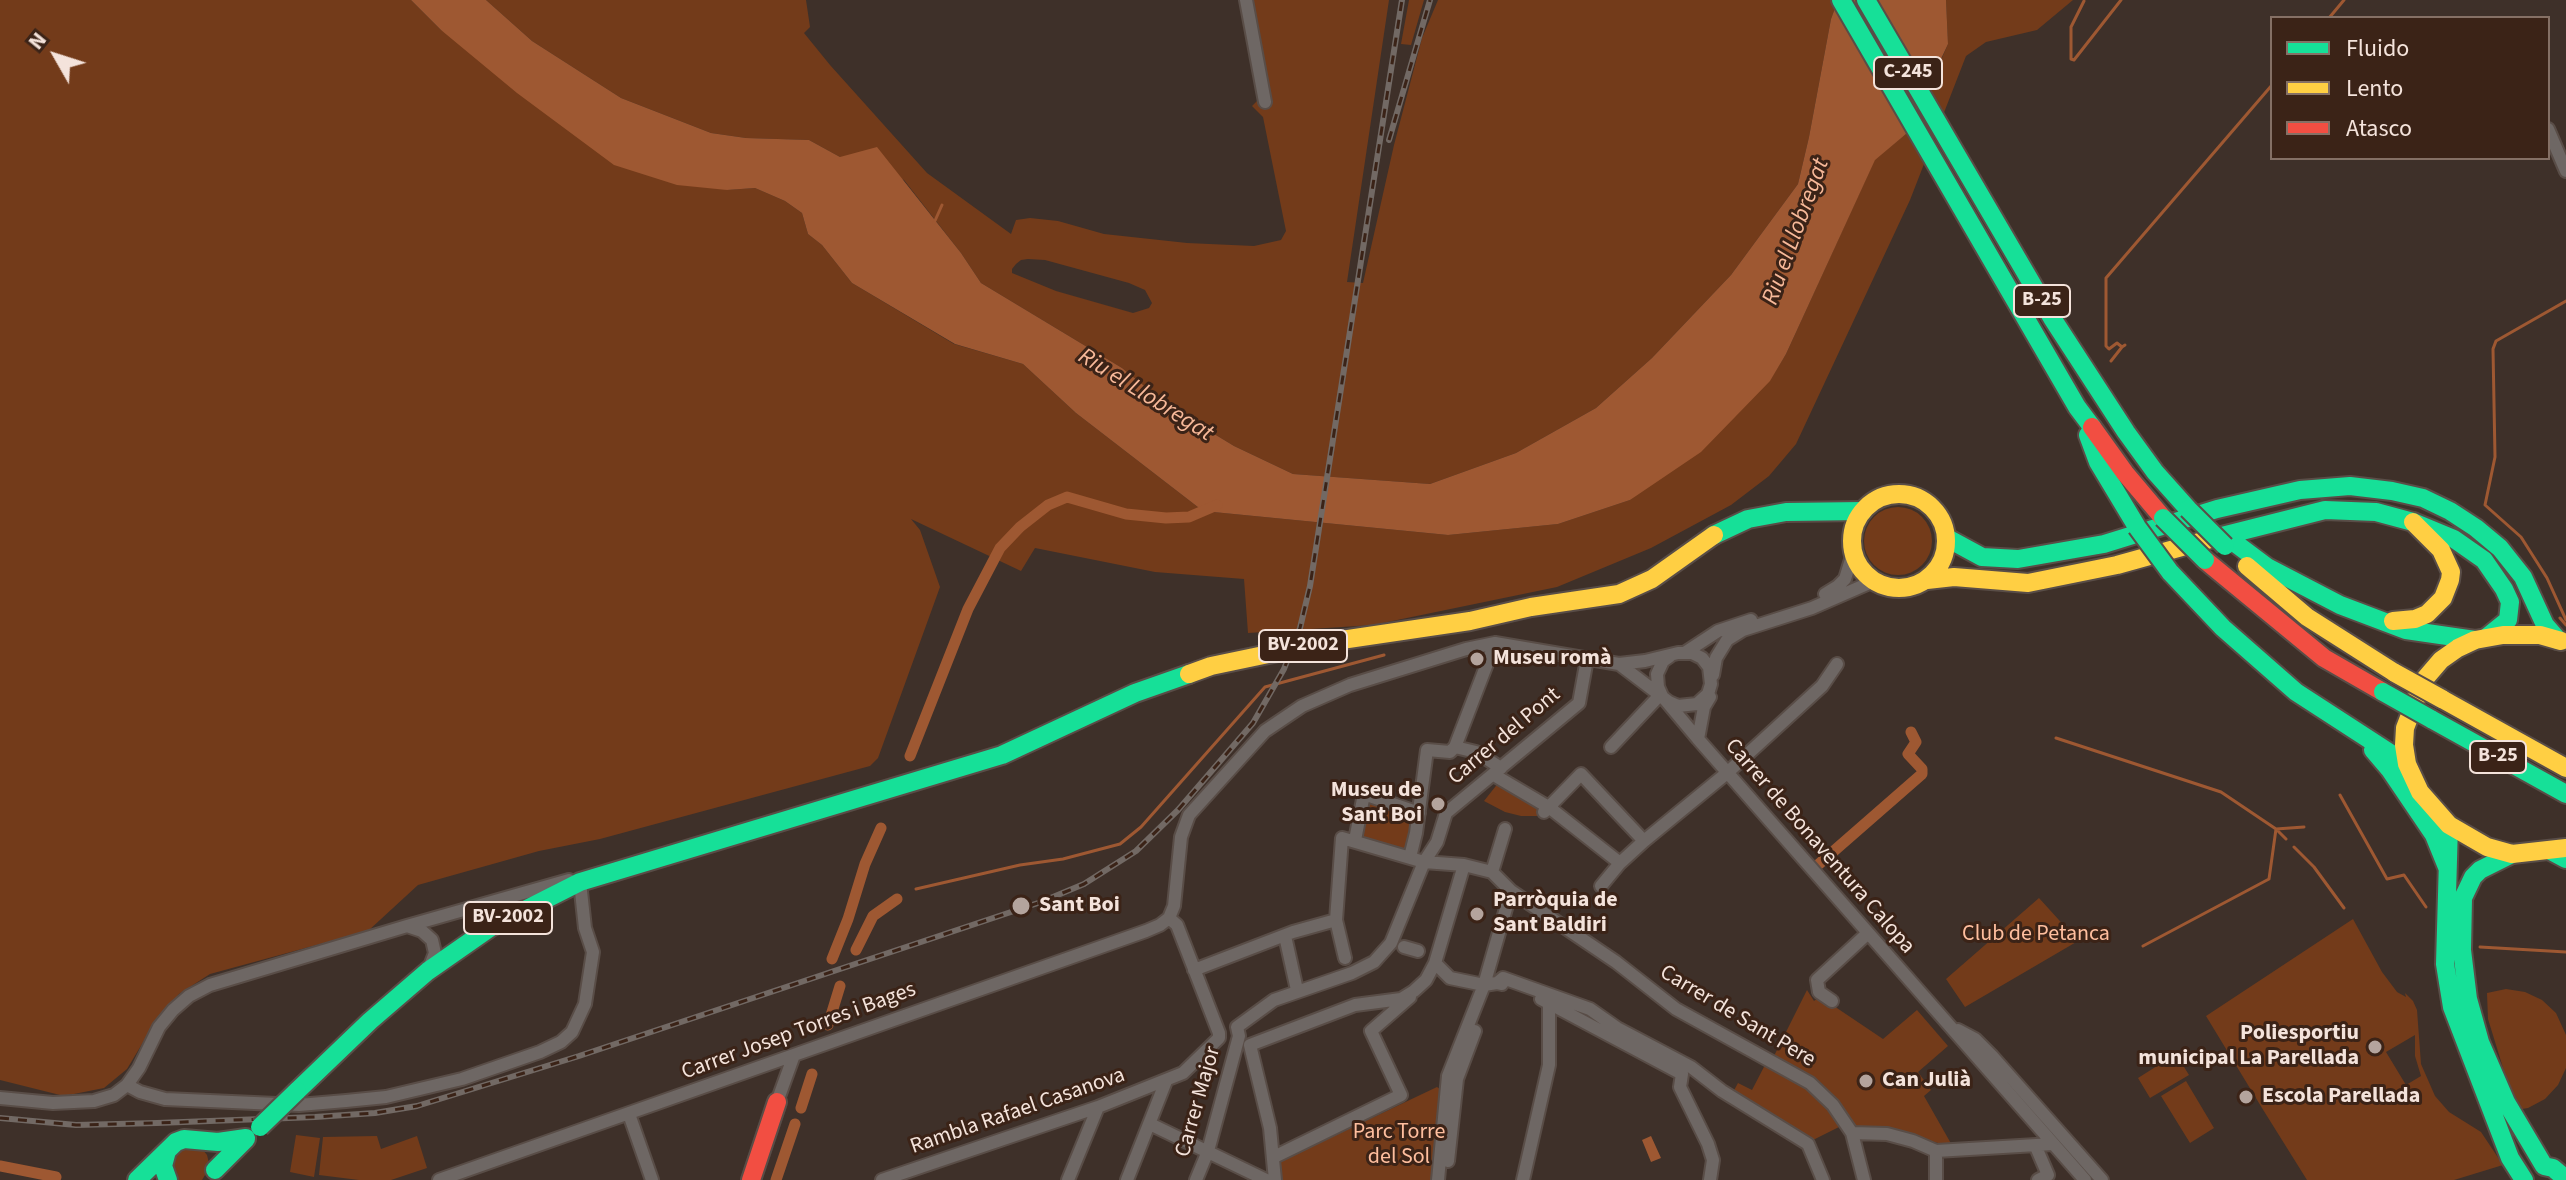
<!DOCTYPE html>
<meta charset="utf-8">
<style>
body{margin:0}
#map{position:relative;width:2566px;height:1180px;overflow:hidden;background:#3e3029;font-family:"Source Sans 3",sans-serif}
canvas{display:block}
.legend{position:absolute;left:2270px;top:16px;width:280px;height:144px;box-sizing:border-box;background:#3b2317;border:2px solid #857065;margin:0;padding:10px 14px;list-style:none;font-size:24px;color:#f4e3db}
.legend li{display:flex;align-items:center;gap:16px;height:40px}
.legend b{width:40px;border:2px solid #857065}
.north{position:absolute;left:16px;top:16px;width:80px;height:80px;-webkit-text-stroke:6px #3b2317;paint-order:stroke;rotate:309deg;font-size:22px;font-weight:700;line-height:32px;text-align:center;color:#f4e3db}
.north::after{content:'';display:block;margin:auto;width:28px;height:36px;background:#f4e3db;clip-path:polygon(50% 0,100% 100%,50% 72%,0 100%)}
</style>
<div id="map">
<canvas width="2566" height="1180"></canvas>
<ul class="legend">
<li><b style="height:10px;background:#16e098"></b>Fluido</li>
<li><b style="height:10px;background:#ffcf43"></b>Lento</li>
<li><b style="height:10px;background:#f24e42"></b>Atasco</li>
</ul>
<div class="north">N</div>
</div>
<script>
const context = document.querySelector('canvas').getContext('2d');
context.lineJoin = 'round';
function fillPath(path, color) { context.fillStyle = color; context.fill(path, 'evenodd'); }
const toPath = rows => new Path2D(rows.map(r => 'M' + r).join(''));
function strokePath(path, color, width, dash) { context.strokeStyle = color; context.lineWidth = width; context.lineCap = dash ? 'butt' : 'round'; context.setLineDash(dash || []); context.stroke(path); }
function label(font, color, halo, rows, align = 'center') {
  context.font = font + ' "Source Sans 3",sans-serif'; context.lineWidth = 6; context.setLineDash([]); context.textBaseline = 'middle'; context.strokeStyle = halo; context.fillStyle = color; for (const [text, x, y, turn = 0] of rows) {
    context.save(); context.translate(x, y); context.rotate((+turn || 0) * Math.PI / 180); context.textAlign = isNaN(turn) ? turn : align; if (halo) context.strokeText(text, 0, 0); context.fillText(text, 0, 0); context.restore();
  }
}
fillPath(toPath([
 [0,0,411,0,441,30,727,190,755,188,785,201,802,213,808,234,822,245,852,283,954,344,1023,364,1076,413,1203,511,1448,535,1558,524,1630,500,1770,380,1786,354,1875,159,1906,134,1931,83,1948,44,1946,0,2073,0,2037,30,1986,42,1966,56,1910,200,1796,444,1769,476,1731,505,1651,548,1557,587,1373,625,1248,633,1244,579,1155,572,1035,548,1021,571,911,519,920,530,940,587,878,758,870,766,600,839,539,851,418,885,368,931,210,974,179,994,145,1039,127,1069,104,1088,64,1096,0,1080],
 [486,0,806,0,810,27,804,33,830,65,927,173,1011,234,1016,220,1030,218,1058,221,1104,234,1187,243,1254,246,1281,240,1286,231,1263,117,1252,106,1258,100,1259,94,1241,0,1389,0,1347,282,1363,283,1394,145,1422,38,1438,0,1838,0,1831,19,1809,137,1798,184,1731,275,1652,358,1596,408,1516,453,1430,484,1293,474,1234,446,1173,409,1122,368,981,283,961,253,904,180,840,157,809,140,746,138,711,133,621,98,532,41],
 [1028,259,1045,260,1129,283,1145,290,1152,303,1149,308,1133,313,1056,291,1012,273,1012,269,1016,264,1021,260],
 [1409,0,1424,0,1411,45,1401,44],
 '1864 541a34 34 0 1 1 68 0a34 34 0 1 1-68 0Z',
 [1499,782,1543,808,1544,816,1521,816,1505,812,1484,801],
 [1366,797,1416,816,1409,852,1360,837],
 [2039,898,2078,941,1965,1007,1946,979],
 [2353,919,2382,972,2397,992,2406,997,2405,993,2413,1001,2417,1010,2421,1064,2435,1096,2449,1112,2481,1132,2503,1165,2454,1180,2307,1180,2262,1108,2206,1016],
 [2415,1035,2415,1056,2421,1076,2406,1085,2386,1052],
 [2506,989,2525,992,2542,1000,2556,1013,2566,1035,2566,1068,2558,1085,2545,1099,2528,1108,2522,1109,2508,1084,2488,1019,2487,993],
 [1807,990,1814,1001,1819,997,1822,998,1883,1039,1917,1010,1948,1046,1918,1072,1931,1090,1924,1096,1953,1147,1886,1129,1857,1129,1821,1083,1774,1056],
 [2176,1054,2189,1075,2150,1098,2138,1078],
 [1766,1063,1813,1089,1841,1126,1809,1142,1732,1094,1738,1083,1752,1090],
 [2186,1081,2214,1128,2190,1143,2161,1096],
 [1437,1087,1444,1092,1434,1180,1279,1180,1279,1162],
 [296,1135,320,1138,314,1177,290,1172],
 [377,1136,381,1149,417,1136,427,1168,391,1180,359,1180,319,1175,323,1137],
 [185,1146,203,1150,207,1155,210,1167,202,1180,178,1180,175,1177,172,1159]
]), '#733b1a');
fillPath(toPath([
 [411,0,486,0,532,41,621,98,711,133,746,138,809,140,840,157,877,147,961,253,981,283,1122,368,1173,409,1234,446,1293,474,1430,484,1516,453,1596,408,1652,358,1731,275,1798,184,1809,137,1831,19,1838,0,1946,0,1948,44,1906,134,1875,160,1786,354,1770,381,1701,452,1630,500,1558,524,1448,535,1203,511,1076,413,1023,364,955,344,852,283,822,245,808,234,802,213,785,201,755,188,727,190,677,185,614,165,517,93,441,30],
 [1651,1136,1661,1158,1651,1162,1642,1140]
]), '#9e5832');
strokePath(toPath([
 [2084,1,2071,27,2071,59,2074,60,2121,0],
 [2329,18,2344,0],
 [934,223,942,205],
 [2566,301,2496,341,2493,349,2495,457,2485,505,2521,537,2547,578,2566,620],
 [2125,345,2122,347,2117,343,2109,349,2106,346,2106,278,2272,85],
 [2111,361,2122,347],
 [2560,618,2566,625],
 [2056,738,2221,792,2276,829,2286,839],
 [2340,795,2387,879,2404,875,2426,907],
 [2294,847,2314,867,2344,908],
 [916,889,1020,865,1063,859,1120,844,1141,827,1265,687,1384,655],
 [2143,946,2269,879,2276,829,2304,827],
 [2480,947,2566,952]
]), '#9e5832', 3);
strokePath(toPath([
 [910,756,968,609,1000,548,1020,527,1048,505,1067,497,1126,514,1166,518,1189,517,1217,505],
 [1819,864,1922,774,1922,769,1908,754,1916,742,1911,732],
 [856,950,873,916,897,899],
 [832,959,848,919,865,864,881,828],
 [828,1025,840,986],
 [801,1108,812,1074],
 [0,1166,56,1177],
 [776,1180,795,1124]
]), '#9e5832', 11);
const street = toPath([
 [1246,0,1265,102],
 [2548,129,2566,171],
 [1825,594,1838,586,1845,579,1853,553],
 [1686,652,1718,631,1751,620],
 [1670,656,1663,661,1657,674,1658,687,1662,696,1698,739,2085,1180],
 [1713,675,1716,658,1727,640,1743,630,1812,608,1874,581],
 [1698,739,1704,707,1710,697],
 [1455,747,1476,752,1501,768],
 [1611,747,1660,695],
 [1494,775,1550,808,1620,863],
 [1544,812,1581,774,1644,841],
 [1355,840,1364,794,1419,813],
 [1410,857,1416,833,1427,750,1450,752,1455,747,1495,643],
 [1492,872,1505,829],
 [1601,886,1620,863,1644,841,1727,773,1822,686,1837,664],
 [1169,918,1174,906,1181,837,1189,815,1265,731,1302,706,1350,685,1466,649,1495,643,1619,664,1645,661,1678,653,1692,653,1702,658,1709,667,1711,684,1708,694,1697,704,1678,706,1669,702,1619,664],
 [407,926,422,931,432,940,435,953,430,966],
 [1285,936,1297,990],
 [1404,947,1418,951],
 [1345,958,1336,920,1342,838,1424,862,1464,865,1492,872,1511,891,1616,962,1676,1009,1810,1083,1833,1105,1852,1133,1864,1180],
 [1435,963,1450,978,1484,985,1497,983,1502,984],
 [1194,970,1293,932,1336,920],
 [1497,983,1503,978,1590,1009,1617,1028,1691,1067,1722,1091,1808,1144,1823,1180],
 [1541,999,1682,1074,1680,1087,1708,1144,1713,1160,1710,1180],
 [1832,1001,1819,992,1817,980,1868,933],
 [1958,1030,1975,1039,1992,1056,2102,1180],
 [1250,1045,1355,1005,1401,999,1414,991,1426,980,1435,963,1464,865],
 [1250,1045,1270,1128,1275,1180],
 [127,1085,140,1092,165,1099,299,1105,346,1101,386,1097,462,1079,540,1052,561,1042,572,1032,585,1004,593,952,585,928,580,882],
 [0,1098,53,1103,94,1101,114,1095,127,1085,139,1068,159,1027,173,1010,189,996,210,985,407,926,569,880],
 [777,1102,794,1055],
 [629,1114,652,1180],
 [1150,1124,1266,1180],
 [1852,1133,1887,1134,1913,1141,1936,1151,2053,1144],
 [2036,1147,2048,1175,2038,1180],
 [1936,1151,1936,1180],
 [1274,1157,1401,1095,1371,1031,1410,997],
 [1448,1161,1457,1079,1475,1031],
 [439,1180,1146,931,1160,925,1169,918],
 [882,1180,1098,1107,1183,1073,1219,1038,1219,1033,1177,925,1169,918],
 [1068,1180,1098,1107],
 [1127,1180,1166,1081],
 [1196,1180,1208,1151,1239,1036,1237,1027,1274,1000,1352,973,1374,962,1391,943,1424,862,1437,842,1446,813,1579,703,1587,659],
 [1438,1180,1448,1076,1484,985,1511,891],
 [1523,1180,1549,1065,1549,1002]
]);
const fast = toPath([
 [1841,0,2077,407,2092,427],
 [1866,0,2052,318,2126,432,2155,472,2188,509],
 [2088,435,2098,462,2137,527],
 [1714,535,1748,519,1786,512,1863,511],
 [1947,538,1982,557,2018,559,2104,544,2217,509,2300,490,2350,486,2392,491,2423,498,2450,511,2476,528,2500,548,2523,577,2545,625,2558,640],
 [2214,538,2325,510,2376,512,2413,522,2454,539,2484,560,2504,589,2510,602,2508,620,2487,637],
 [2235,543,2267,567,2340,605,2406,630,2475,640],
 [2170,572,2223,628,2296,692,2407,764],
 [2431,719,2566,794],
 [2373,750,2390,770,2434,835,2447,867],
 [2449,825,2445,964,2452,1007,2510,1158,2524,1180],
 [2551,851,2566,859],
 [2512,854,2480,870,2473,877,2463,898,2462,950,2468,999,2480,1042,2506,1102,2544,1166,2553,1168,2566,1179],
 [297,1091,370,1021,428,971,491,927,580,882,1002,755,1135,693,1189,674],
 [167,1151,163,1166,168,1180],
 [215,1170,246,1139],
 [137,1180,176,1142,184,1139,218,1142,246,1138]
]);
const slow = toPath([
 '1852 541a47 47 0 1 1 94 0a47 47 0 1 1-94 0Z',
 [2247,566,2307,617,2395,673],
 [1927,580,1954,577,2028,583,2117,565,2214,538],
 [2393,621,2415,619,2427,614,2443,598,2450,580,2451,572,2441,550,2413,522],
 [2561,641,2540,635,2503,635,2475,640,2458,648,2441,660,2423,681,2405,728,2404,745,2407,764,2420,792,2449,825,2487,847,2512,854,2566,848],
 [1189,674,1211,666,1321,643,1470,621,1531,607,1619,594,1652,579,1714,535],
 [2442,699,2566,768]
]);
const jam = toPath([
 [2092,427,2125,473,2163,518],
 [2205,560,2324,658,2383,692],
 [751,1180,777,1102]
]);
strokePath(street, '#594d47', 16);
strokePath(fast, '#594d47', 22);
strokePath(slow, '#594d47', 22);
strokePath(jam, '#594d47', 22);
strokePath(street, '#6e6764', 12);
strokePath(fast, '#16e098', 18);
strokePath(slow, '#ffcf43', 18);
strokePath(jam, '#f24e42', 18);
const rail = toPath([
 [1389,140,1430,0],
 [0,1118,76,1125,157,1123,315,1117,375,1113,417,1106,579,1056,1041,902,1084,884,1136,851,1178,810,1253,723,1284,669,1300,628,1310,586,1402,0]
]);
strokePath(rail, '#726964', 6);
strokePath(rail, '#3b2317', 3, [9]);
const fastBridge = toPath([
 [2188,509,2225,546],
 [2163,518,2205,560],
 [2137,527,2170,572],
 [2383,692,2431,719],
 [260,1127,297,1091]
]);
const slowBridge = toPath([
 [2395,673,2442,699]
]);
strokePath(fastBridge, '#594d47', 22, []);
strokePath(slowBridge, '#594d47', 22, []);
strokePath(fastBridge, '#16e098', 18);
strokePath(slowBridge, '#ffcf43', 18);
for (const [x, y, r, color] of [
 [1477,659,8,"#b4a49d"],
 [1438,804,8,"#b4a49d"],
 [1021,906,10,"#b4a49d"],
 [1477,914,8,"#b4a49d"],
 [2375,1047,8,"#b4a49d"],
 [1866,1081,8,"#b4a49d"],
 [2246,1097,8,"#b4a49d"]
]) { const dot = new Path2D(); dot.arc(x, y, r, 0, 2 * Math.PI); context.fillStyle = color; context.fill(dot); strokePath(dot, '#3b2317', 3); }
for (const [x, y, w] of [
 [1908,73,68],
 [2042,301,56],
 [1303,646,88],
 [2498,757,56],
 [508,918,88]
]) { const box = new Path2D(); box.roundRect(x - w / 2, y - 16, w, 32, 6); context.fillStyle = '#3b2317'; context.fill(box); strokePath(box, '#f4e3db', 2); }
label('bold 20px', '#f4e3db', null, [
 ["C-245",1908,73],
 ["B-25",2042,301],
 ["BV-2002",1303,646],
 ["B-25",2498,757],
 ["BV-2002",508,918]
]);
label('bold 22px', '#f4e3db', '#3b2317', [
 ["Museu romà",1493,659],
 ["Museu de",1422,791,"right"],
 ["Sant Boi",1422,816,"right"],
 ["Parròquia de",1493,901],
 ["Sant Baldiri",1493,926],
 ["Sant Boi",1039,906],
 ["Poliesportiu",2359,1034,"right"],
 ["municipal La Parellada",2359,1059,"right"],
 ["Can Julià",1882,1081],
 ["Escola Parellada",2262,1097]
], 'left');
label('22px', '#f4e3db', '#3b2317', [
 ["Carrer del Pont",1505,737,-40],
 ["Carrer de Bonaventura Calopa",1819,847,49],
 ["Carrer de Sant Pere",1737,1017,31],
 ["Carrer Josep Torres i Bages",799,1032,-20],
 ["Carrer Major",1199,1102,-74],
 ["Rambla Rafael Casanova",1018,1112,-19]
]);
label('22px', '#febe9e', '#3b2317', [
 ["Club de Petanca",2036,935],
 ["Parc Torre",1399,1133],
 ["del Sol",1399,1158]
]);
label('italic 24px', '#f8b999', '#3b2317', [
 ["Riu el Llobregat",1797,232,-70],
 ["Riu el Llobregat",1145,396,32]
]);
</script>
